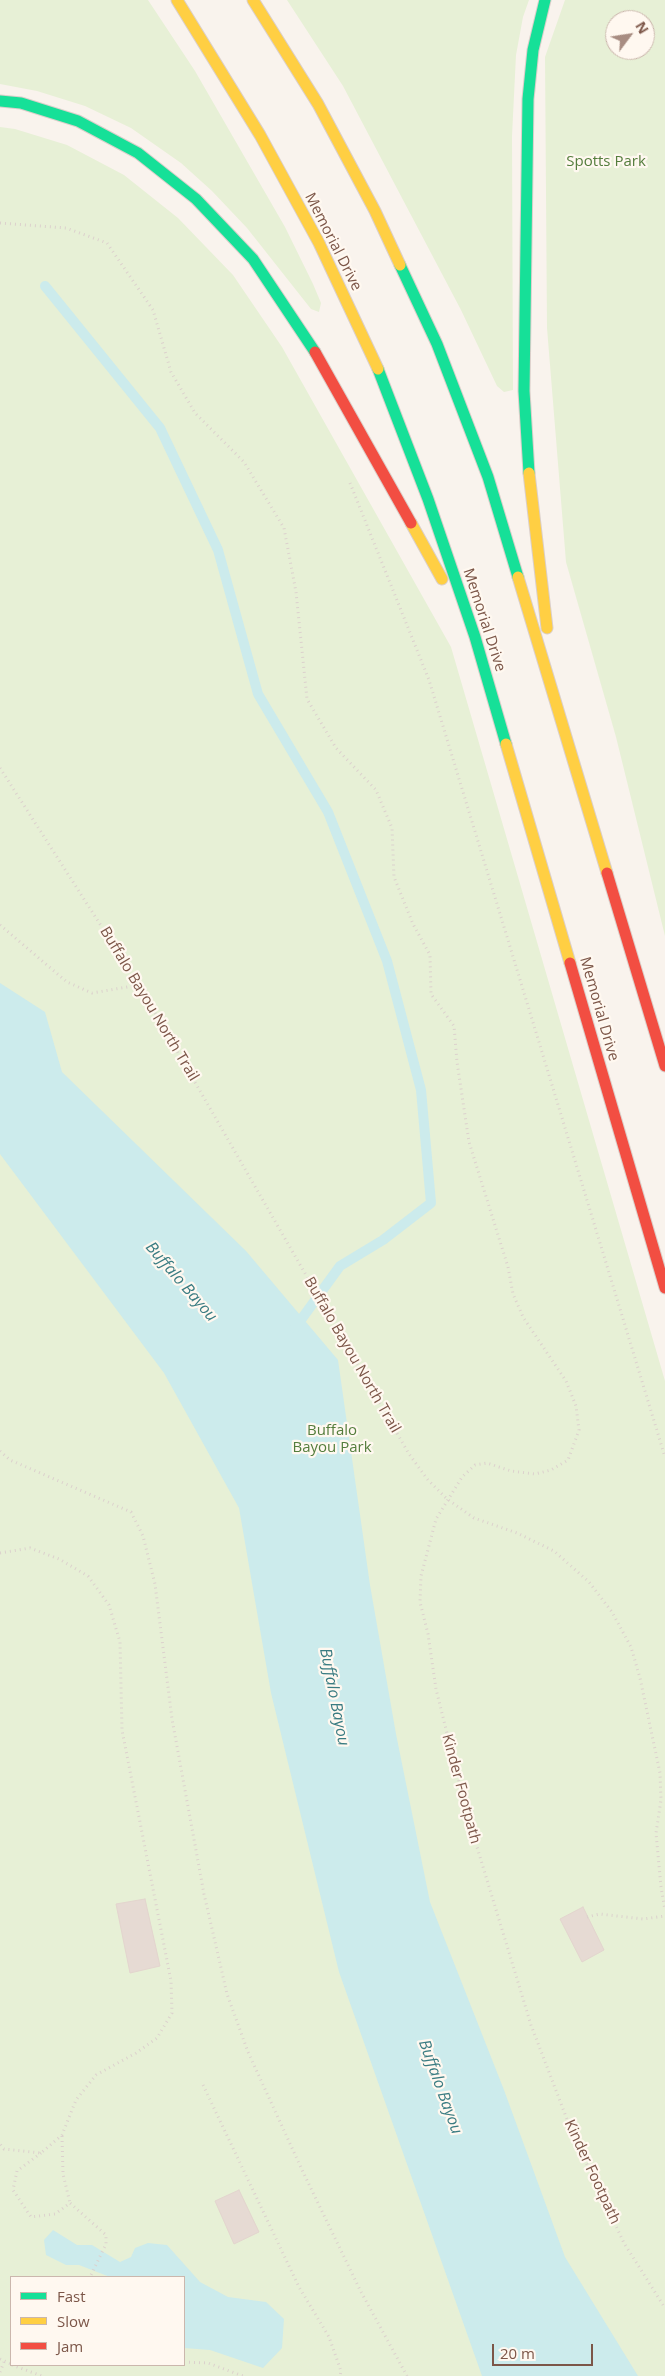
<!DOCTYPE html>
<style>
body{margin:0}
#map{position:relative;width:665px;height:2376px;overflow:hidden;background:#f9f3ed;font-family:"Open Sans",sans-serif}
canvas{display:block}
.legend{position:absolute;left:10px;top:2276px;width:175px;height:90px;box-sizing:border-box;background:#fff8f0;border:1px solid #cbb7ad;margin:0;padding:6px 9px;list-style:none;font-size:15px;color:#7c5648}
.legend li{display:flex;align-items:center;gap:10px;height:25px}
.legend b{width:25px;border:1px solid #cbb7ad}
.north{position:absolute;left:605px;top:10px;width:50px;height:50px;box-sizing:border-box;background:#fff8f0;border:1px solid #cbb7ad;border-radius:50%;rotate:59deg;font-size:14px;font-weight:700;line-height:20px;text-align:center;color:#7c5648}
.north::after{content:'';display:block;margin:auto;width:18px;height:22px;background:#a88d82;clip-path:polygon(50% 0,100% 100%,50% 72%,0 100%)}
.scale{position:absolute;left:492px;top:2344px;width:101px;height:22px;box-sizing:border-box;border:2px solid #7c5648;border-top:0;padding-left:6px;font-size:15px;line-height:18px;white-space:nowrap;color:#7c5648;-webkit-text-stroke:4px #fff8f0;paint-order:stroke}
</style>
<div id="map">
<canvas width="665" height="2376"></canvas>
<ul class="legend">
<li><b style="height:6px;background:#16e098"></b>Fast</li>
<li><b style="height:6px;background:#ffcf43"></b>Slow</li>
<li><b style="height:6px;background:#f24e42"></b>Jam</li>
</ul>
<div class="north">N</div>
<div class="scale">20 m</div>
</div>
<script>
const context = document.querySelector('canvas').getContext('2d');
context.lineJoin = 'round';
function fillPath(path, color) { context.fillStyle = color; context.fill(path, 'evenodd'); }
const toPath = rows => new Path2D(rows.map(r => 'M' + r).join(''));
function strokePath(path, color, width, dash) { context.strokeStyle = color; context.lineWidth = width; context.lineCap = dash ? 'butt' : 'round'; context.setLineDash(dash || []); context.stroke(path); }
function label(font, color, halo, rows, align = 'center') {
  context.font = font + ' "Open Sans",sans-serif'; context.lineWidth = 4.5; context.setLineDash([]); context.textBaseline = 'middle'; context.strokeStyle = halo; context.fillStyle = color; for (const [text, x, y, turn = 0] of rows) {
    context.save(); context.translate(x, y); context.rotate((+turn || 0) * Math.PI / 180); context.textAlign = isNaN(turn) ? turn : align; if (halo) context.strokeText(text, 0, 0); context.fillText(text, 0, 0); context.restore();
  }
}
fillPath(toPath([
 [0,0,148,0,195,71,285,227,313,284,321,303,319,312,311,309,247,228,212,191,181,163,131,128,85,106,37,91,0,84],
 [287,0,529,0,523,17,516,55,512,136,513,390,504,392,497,386,461,310,343,86],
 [565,0,665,0,665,936,616,737,566,562,547,328,545,57],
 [615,20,645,20,645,50,615,50],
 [0,127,15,129,67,145,124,175,178,218,233,275,282,347,451,647,665,1381,665,2376,0,2376],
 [11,2277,184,2277,184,2365,11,2365]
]), '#e7f0d6');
fillPath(toPath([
 [0,983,45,1012,62,1072,246,1251,338,1360,370,1585,396,1734,430,1902,504,2090,565,2257,638,2376,482,2376,339,1972,271,1693,239,1508,164,1373,0,1154],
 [53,2230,77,2245,92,2245,120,2262,131,2257,135,2248,148,2243,167,2245,200,2282,228,2297,266,2302,284,2319,282,2348,263,2368,210,2350,184,2348,184,2277,110,2277,79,2265,66,2265,46,2255,44,2240]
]), '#ccebec');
strokePath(toPath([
 [45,286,160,428,218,550,258,694,328,812,387,961,421,1090,431,1203,383,1240,340,1266,295,1328]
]), '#ccebec', 10);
const building = toPath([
 [145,1899,160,1966,130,1973,116,1904,145,1899],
 [583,1907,604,1950,582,1962,560,1919,583,1907],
 [239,2190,259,2232,234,2244,215,2201,239,2190]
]);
fillPath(building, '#e6dad3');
strokePath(building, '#e3d5ce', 1);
const fast = toPath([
 [0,101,21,103,78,121,138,153,196,199,253,259,315,352],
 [400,265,437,344,488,477,518,577],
 [378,369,428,499,475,637,506,744],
 [529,473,524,391,528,99,533,50,545,0]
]);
const slow = toPath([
 [177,0,260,135,319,243,378,369],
 [253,0,318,104,375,211,400,265],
 [529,473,547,628],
 [411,523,442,579],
 [518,577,607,873],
 [506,744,570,963]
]);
const jam = toPath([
 [315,352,411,523],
 [607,873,665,1066],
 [570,963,665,1288]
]);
strokePath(fast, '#dbcfca', 13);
strokePath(slow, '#dbcfca', 13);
strokePath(jam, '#dbcfca', 13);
strokePath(toPath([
 [0,223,66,228,107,243,153,310,171,372,195,413,244,462,284,528,296,592,307,699,336,748,376,790,392,828,394,877,413,924,430,955,431,994,454,1026,457,1062,469,1142,508,1267,513,1294,523,1317,566,1381,576,1406,579,1430,568,1460,551,1470,535,1474,511,1471,487,1463,475,1465,462,1477,436,1519,421,1576,420,1602,428,1634,436,1689,467,1814,531,2025,573,2135,624,2243,665,2308],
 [350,483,429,680,665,1457],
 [0,768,139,985,409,1454,428,1480,447,1499,474,1518,517,1533,554,1551,589,1582,612,1612,631,1647,640,1678,660,1773,661,1800,656,1833,661,1887,665,1910],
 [0,925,67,982,92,993,139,985],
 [0,1451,10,1460,131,1512,143,1536,155,1584,172,1719,204,1894,227,1994,248,2052,303,2172,360,2290,407,2376],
 [0,1553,30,1548,59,1559,88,1576,109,1605,120,1642,122,1730,171,1981,172,2013,157,2038,136,2053,96,2075,76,2100,62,2135,41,2153,4,2149,0,2144],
 [587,1917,600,1914,643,1919,665,1916],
 [203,2085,299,2287,329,2337,341,2371,340,2376],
 [62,2136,63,2174,70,2203],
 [41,2153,17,2171,13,2190,31,2217,55,2214,70,2203,106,2235,106,2244,90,2277],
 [0,2359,11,2364],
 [184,2362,208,2363,243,2376],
 [12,2365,42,2376],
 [0,2372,4,2362]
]), '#dcd1cd', 3, [1, 4]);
strokePath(fast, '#16e098', 11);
strokePath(slow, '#ffcf43', 11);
strokePath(jam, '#f24e42', 11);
label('15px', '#547d3c', '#fff8f0', [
 ["Spotts Park",606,162],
 ["Buffalo",332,1431],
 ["Bayou Park",332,1448]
]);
label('15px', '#7c5648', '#fff8f0', [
 ["Memorial Drive",333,242,63],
 ["Memorial Drive",484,620,72],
 ["Buffalo Bayou North Trail",149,1004,59],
 ["Memorial Drive",599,1009,74],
 ["Buffalo Bayou North Trail",352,1355,60],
 ["Kinder Footpath",461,1789,75],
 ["Kinder Footpath",592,2172,65]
]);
label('italic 16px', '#3a7c82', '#fff8f0', [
 ["Buffalo Bayou",181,1282,49],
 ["Buffalo Bayou",334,1697,79],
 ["Buffalo Bayou",440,2087,70]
]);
</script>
